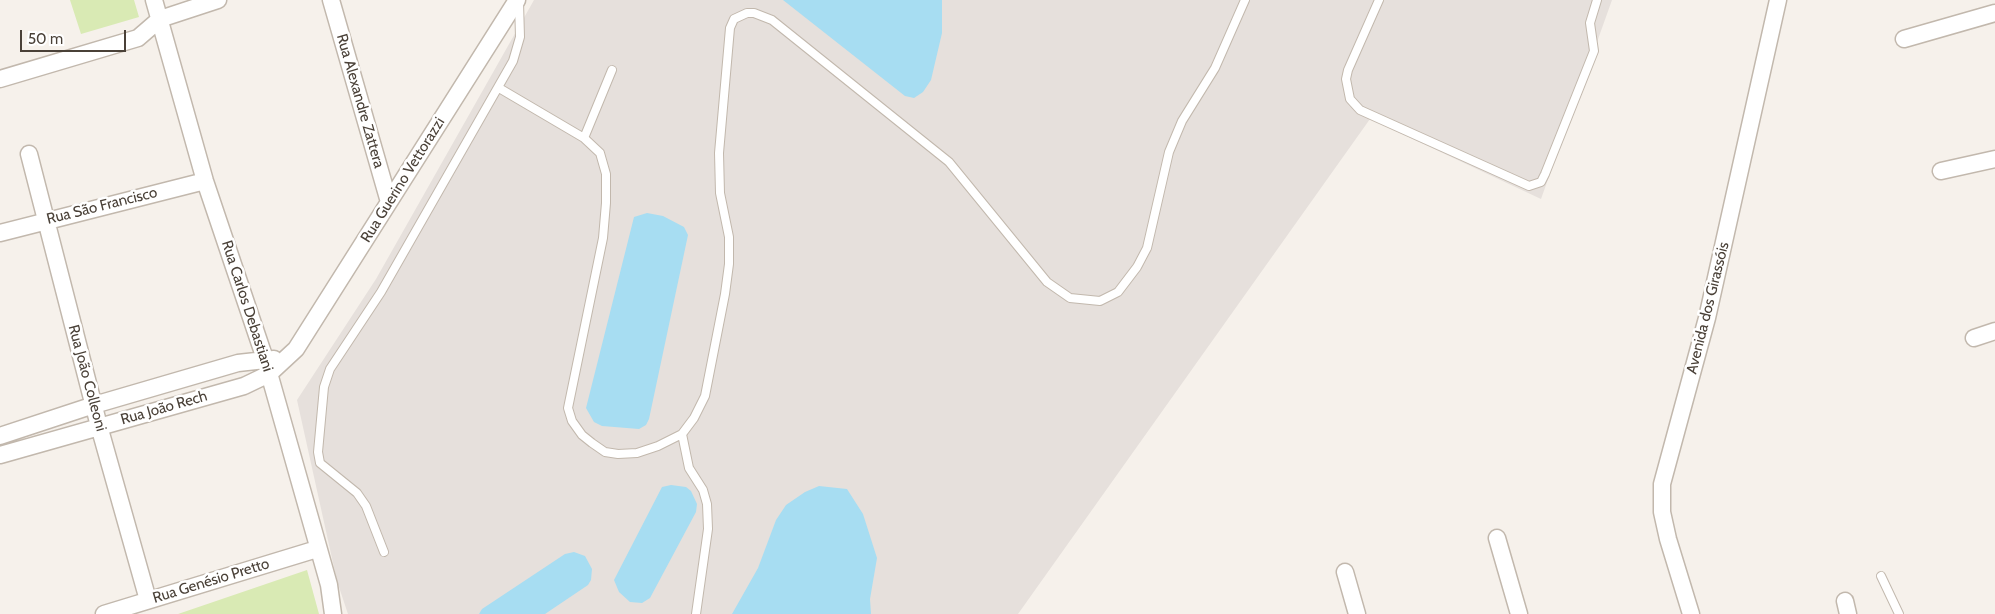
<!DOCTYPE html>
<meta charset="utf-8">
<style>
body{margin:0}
#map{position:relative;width:1995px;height:614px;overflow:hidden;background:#f6f1eb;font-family:Cabin,sans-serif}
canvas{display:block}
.scale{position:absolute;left:20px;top:30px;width:106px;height:22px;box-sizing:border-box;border:2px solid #4a4138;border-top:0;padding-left:6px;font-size:15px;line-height:18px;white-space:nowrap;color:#4a4138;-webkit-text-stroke:4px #fff;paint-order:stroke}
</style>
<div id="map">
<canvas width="1995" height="614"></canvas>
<div class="scale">50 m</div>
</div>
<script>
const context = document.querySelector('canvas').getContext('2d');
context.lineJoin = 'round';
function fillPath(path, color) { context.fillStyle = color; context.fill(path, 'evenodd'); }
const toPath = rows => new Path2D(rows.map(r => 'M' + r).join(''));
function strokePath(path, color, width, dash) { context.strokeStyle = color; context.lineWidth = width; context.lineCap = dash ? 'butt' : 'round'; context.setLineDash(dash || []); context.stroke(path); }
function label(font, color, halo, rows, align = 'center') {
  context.font = font + ' Cabin,sans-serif'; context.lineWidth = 5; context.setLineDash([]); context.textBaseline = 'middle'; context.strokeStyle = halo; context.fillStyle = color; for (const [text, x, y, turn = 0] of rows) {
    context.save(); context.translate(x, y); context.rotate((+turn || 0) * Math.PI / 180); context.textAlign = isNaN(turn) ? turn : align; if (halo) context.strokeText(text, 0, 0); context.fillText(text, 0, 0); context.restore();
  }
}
fillPath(toPath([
 [534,0,1612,0,1541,199,1370,119,1018,614,348,614,337,581,297,400,376,279]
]), '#e6e0dc');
fillPath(toPath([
 [70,0,134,0,139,17,81,34],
 [307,570,319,614,178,614]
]), '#d9eab4');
fillPath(toPath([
 [783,0,942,0,942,33,931,80,923,92,914,98,905,96],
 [647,213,663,216,684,227,688,235,649,419,646,425,639,429,602,426,594,422,586,408,634,217],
 [671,485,686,487,691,491,697,504,696,512,650,598,642,603,630,602,619,592,614,580,662,487],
 [819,486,847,489,863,514,877,558,870,599,871,614,732,614,758,568,776,520,786,505,805,492],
 [574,552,585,556,592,569,591,580,588,585,545,614,479,614,482,609,565,554]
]), '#a7ddf2');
const lane = toPath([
 [1379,0,1348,70,1346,79,1350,99,1360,110,1529,186,1541,182,1545,174,1594,51,1590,23,1597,0],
 [499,88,584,138,600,153,606,174,606,203,603,238,568,408,572,421,582,435,592,443,605,452,618,454,637,453,658,446,682,434,694,418,705,396,725,294,729,264,729,237,720,193,719,153,730,28,734,19,747,13,754,13,772,20,949,162,1047,282,1070,298,1100,301,1118,292,1137,267,1147,248,1169,152,1182,121,1215,68,1245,0],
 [584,138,612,70],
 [682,434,689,468,703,490,707,504,708,529,696,614],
 [384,552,366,506,357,493,320,463,318,452,324,387,330,369,381,292,513,61,520,37,519,2],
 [1881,576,1899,614]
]);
const street = toPath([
 [154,0,205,181,265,359,329,585,333,614],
 [331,0,389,202],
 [1904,39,1995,13],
 [0,79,138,38,160,19,218,0],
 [29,154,99,426,148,600],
 [1941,171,1995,159],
 [0,233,205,181],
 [1974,338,1995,331],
 [0,436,94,405,238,363,274,359],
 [0,455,244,386,269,374,296,349,517,0],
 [1497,538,1519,614],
 [1345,572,1357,614],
 [1845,601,1848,614],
 [104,614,317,549],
 [1691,614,1668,539,1662,512,1662,484,1707,318,1778,0]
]);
strokePath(lane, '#c2b8ad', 10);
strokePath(street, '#c2b8ad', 19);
strokePath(lane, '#fff', 8);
strokePath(street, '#fff', 16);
label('15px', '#4a4138', '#fff', [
 ["Rua Alexandre Zattera",360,101,74],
 ["Rua Guerino Vettorazzi",403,180,-58],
 ["Rua São Francisco",102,206,-14],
 ["Rua Carlos Debastiani",247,306,72],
 ["Avenida dos Girassóis",1708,308,-76],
 ["Rua João Colleoni",87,378,75],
 ["Rua João Rech",164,408,-16],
 ["Rua Genésio Pretto",211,581,-17]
]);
</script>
